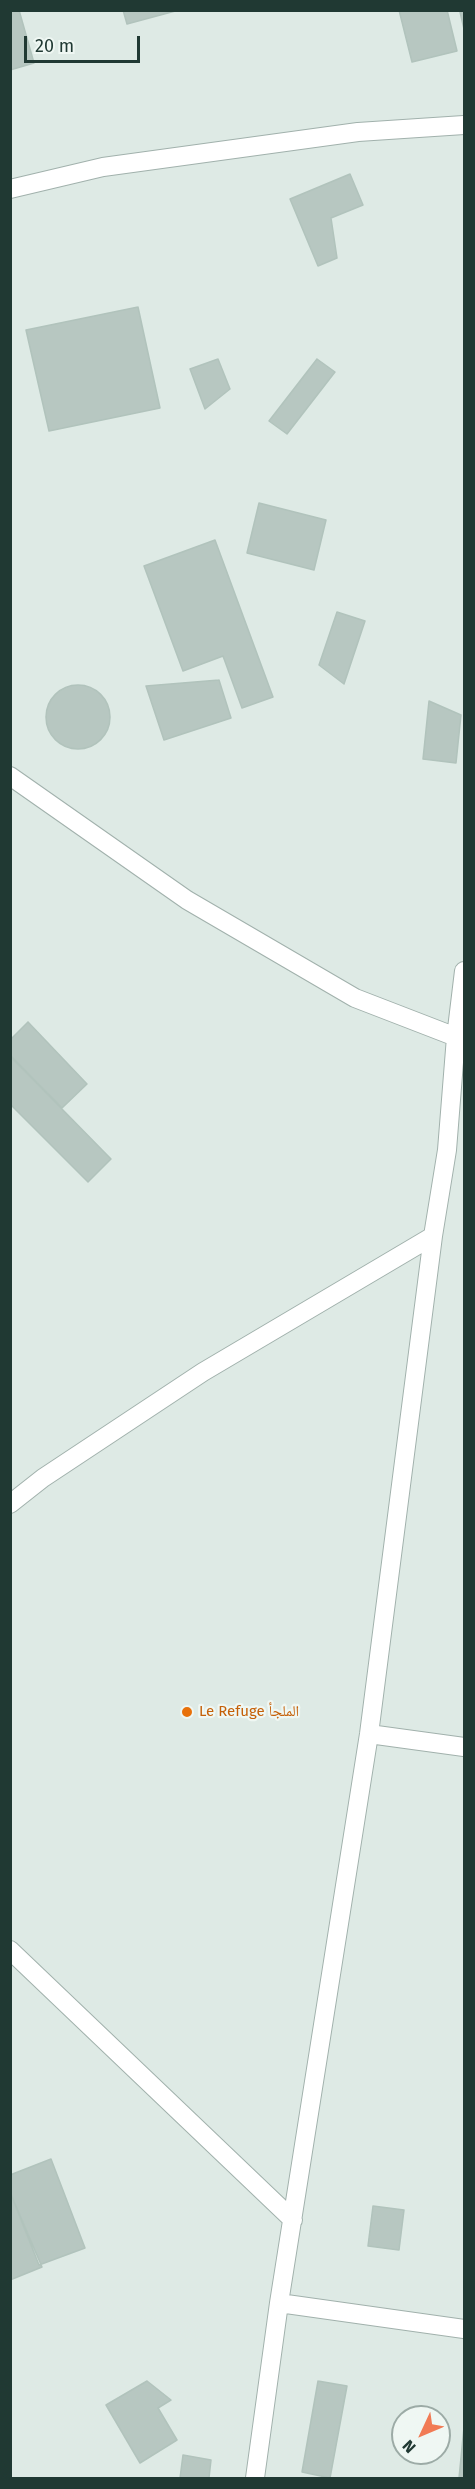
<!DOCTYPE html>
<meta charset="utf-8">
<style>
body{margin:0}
#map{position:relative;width:475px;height:2489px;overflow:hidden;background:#deeae5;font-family:"Fira Sans",sans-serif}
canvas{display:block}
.frame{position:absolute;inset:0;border:12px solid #203933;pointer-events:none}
.north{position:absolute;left:391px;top:2405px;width:60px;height:60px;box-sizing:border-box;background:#eff7f3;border:2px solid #9caba6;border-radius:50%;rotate:226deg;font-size:16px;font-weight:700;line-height:24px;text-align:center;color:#203933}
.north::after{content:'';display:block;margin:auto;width:21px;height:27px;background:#f17b55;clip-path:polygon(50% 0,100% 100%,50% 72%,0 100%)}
.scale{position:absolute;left:24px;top:36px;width:116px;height:27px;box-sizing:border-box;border:3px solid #203933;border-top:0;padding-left:8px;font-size:18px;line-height:21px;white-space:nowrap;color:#203933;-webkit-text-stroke:4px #eff7f3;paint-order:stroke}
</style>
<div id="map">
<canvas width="475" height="2489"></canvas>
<div class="frame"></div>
<div class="north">N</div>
<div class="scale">20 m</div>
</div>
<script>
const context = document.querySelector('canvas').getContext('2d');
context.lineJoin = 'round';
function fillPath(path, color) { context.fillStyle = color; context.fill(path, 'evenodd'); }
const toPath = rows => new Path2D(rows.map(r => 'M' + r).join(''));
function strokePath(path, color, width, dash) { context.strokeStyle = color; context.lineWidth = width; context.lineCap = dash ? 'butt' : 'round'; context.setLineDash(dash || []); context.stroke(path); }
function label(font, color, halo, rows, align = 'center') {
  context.font = font + ' "Fira Sans","Noto Naskh Arabic",sans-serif'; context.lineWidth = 4.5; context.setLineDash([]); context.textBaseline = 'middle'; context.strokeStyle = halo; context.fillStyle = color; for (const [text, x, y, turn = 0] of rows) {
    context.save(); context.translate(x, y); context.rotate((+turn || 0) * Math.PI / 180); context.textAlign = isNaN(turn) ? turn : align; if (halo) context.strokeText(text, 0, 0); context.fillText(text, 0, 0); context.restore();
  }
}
const building = toPath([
 [10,10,19,10,34,63,10,70,10,10],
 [123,10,179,10,127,24,123,10],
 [399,10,447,10,457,51,412,62,399,10],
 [464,11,464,29,460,12,464,11],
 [350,174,363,205,331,218,337,258,318,266,290,199,350,174],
 [138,307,160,408,49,431,26,330,138,307],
 [218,359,230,389,205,409,190,369,218,359],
 [317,359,335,372,287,434,269,421,317,359],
 [259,503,326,520,314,570,247,553,259,503],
 [215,540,273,697,242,708,223,656,183,671,144,566,215,540],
 [337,612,365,621,344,684,319,665,337,612],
 [219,680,231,718,164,740,146,686,219,680],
 '46 717a32 32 0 1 1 64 0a32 32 0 1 1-64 0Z',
 [429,701,461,715,456,763,423,759,429,701],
 [28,1022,87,1084,62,1108,10,1055,10,1040,28,1022],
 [10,1056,111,1159,88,1182,10,1104,10,1056],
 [51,2159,85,2248,39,2265,10,2192,10,2175,51,2159],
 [10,2192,42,2267,10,2280,10,2192],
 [373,2206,404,2210,399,2250,368,2246,373,2206],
 [147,2381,171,2400,158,2408,177,2440,140,2463,106,2405,147,2381],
 [318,2381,347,2386,330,2478,302,2472,318,2381],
 [464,2427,464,2478,459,2478,464,2427],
 [183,2455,211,2460,209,2478,180,2478,183,2455]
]);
fillPath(building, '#b7c7c1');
strokePath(building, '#b1c3bc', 1.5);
const street = toPath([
 [10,189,103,167,358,132,464,125],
 [10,776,187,900,355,998,456,1037],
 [10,1504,43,1478,203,1372,433,1236],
 [369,1734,464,1747],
 [10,1950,293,2220],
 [279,2303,464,2329],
 [255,2478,279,2303,369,1734,433,1236,447,1150,456,1037,464,971]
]);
strokePath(street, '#a1b1ac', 20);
strokePath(street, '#fff', 18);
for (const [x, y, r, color] of [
 [187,1712,6,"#e8710a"]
]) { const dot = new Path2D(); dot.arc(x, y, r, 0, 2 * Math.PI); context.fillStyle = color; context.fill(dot); strokePath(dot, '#eff7f3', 2); }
label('15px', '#c56008', '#eff7f3', [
 ["Le Refuge الملجأ",199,1712]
], 'left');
</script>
